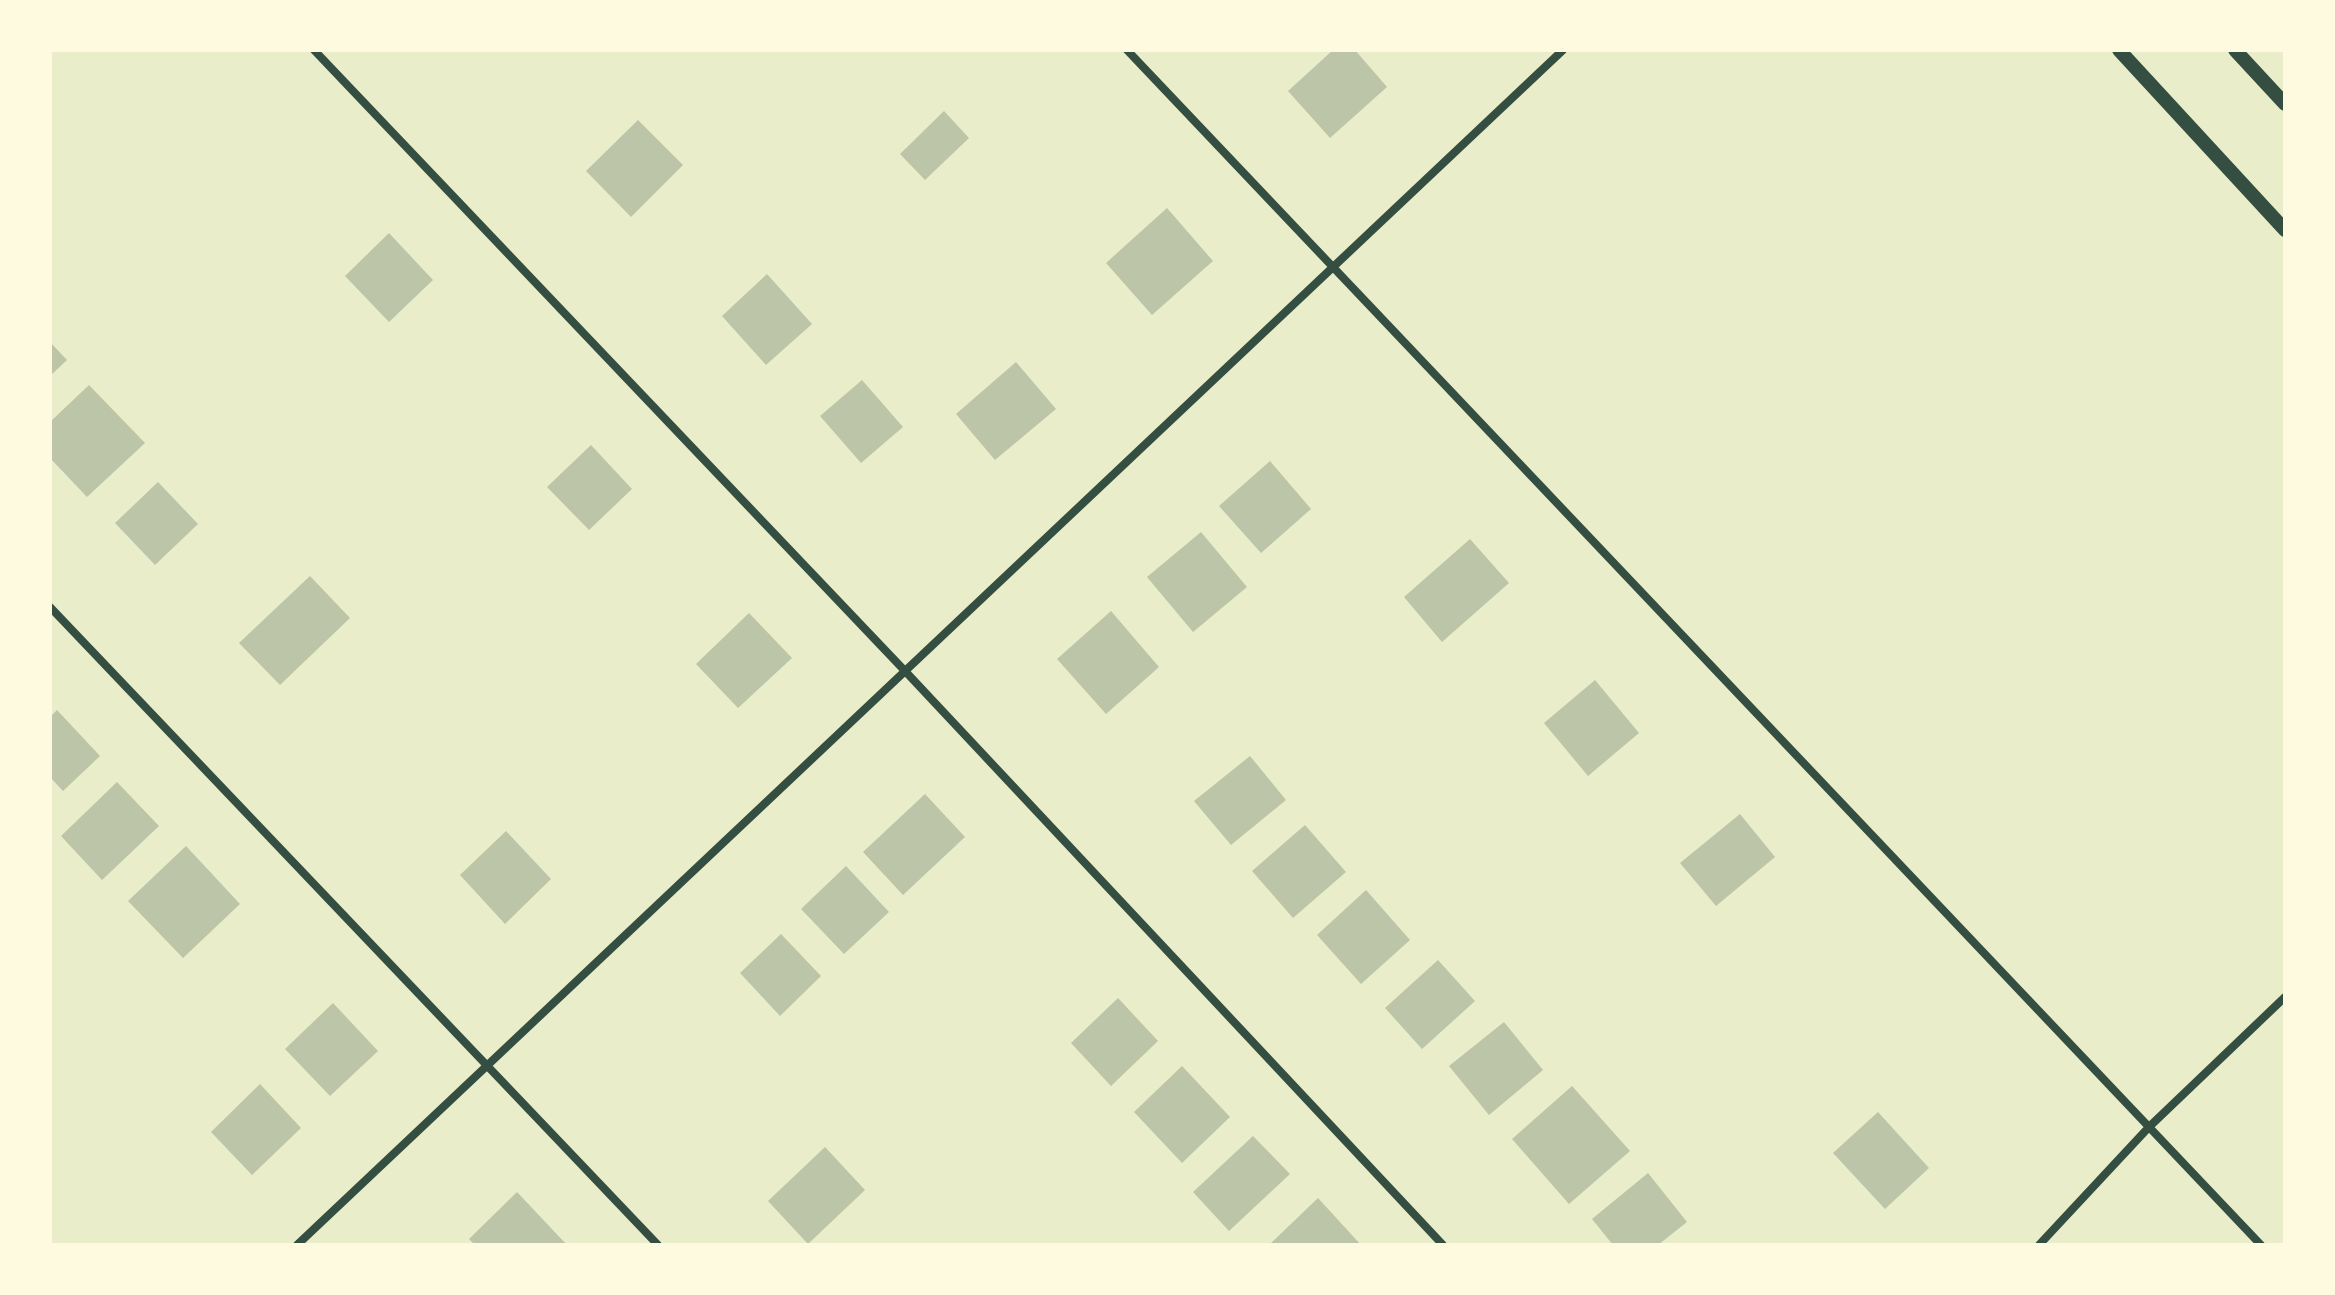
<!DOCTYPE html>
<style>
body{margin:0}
#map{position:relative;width:2335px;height:1295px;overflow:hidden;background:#e9edc9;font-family:"Golos Text",sans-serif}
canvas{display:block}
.frame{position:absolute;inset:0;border:52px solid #fefae0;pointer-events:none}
</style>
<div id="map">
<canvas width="2335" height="1295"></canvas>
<div class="frame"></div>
</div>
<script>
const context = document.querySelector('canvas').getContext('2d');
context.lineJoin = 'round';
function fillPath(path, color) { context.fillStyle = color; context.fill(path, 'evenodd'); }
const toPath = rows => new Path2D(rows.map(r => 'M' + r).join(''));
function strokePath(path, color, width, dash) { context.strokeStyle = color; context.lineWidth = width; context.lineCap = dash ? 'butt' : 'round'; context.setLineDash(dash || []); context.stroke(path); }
fillPath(toPath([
 [1333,50,1355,50,1387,87,1330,138,1288,91],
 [944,111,969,138,925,180,900,154],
 [638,120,683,165,631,217,586,171],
 [1167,208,1213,261,1152,315,1106,263],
 [389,233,433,280,389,322,345,276],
 [767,274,812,324,766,365,722,316],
 [50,342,67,360,50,376],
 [1016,362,1056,409,995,460,956,414],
 [862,380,903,427,861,463,820,416],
 [89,385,145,443,87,497,50,458,50,422],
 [591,445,632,489,589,530,547,487],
 [1270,461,1311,509,1261,553,1219,506],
 [158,482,198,524,155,565,115,523],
 [1201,532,1247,587,1193,632,1147,577],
 [1470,539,1509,583,1442,642,1404,597],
 [310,576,350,618,280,685,239,643],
 [1111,611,1159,667,1106,714,1057,659],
 [749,613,792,658,738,708,696,664],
 [1595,680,1639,733,1588,776,1544,723],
 [57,710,100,756,63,791,50,777,50,717],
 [1250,756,1286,800,1231,845,1194,801],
 [117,782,159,826,102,880,61,836],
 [925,794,965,837,903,895,863,852],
 [1740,814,1775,857,1716,906,1680,863],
 [1305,825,1346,872,1293,918,1252,871],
 [506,831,551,879,505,924,460,875],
 [186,846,240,904,183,958,128,901],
 [846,866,889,912,844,954,801,909],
 [1366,890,1410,940,1361,984,1317,935],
 [781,934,821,976,780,1016,740,973],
 [1438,960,1475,1001,1422,1049,1385,1008],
 [1118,998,1158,1041,1111,1086,1071,1043],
 [333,1003,378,1051,330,1096,285,1049],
 [1504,1022,1543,1070,1489,1115,1449,1066],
 [1182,1066,1230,1117,1182,1163,1134,1112],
 [260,1084,301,1128,252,1175,211,1132],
 [1572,1086,1630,1151,1569,1204,1512,1139],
 [1878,1112,1929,1168,1885,1209,1833,1153],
 [1253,1136,1290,1174,1229,1231,1193,1192],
 [825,1147,865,1190,808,1244,768,1201],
 [1648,1173,1687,1222,1658,1245,1613,1245,1592,1219],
 [517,1192,567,1245,475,1245,469,1239],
 [1318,1198,1361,1245,1269,1245]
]), '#bcc5a7');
strokePath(toPath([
 [314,50,905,671,1443,1245],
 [1127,50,2261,1245],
 [50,607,658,1245],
 [297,1245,1563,50],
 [2039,1245,2149,1127,2285,997]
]), '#344e41', 8);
strokePath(toPath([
 [2119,50,2285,230],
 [2235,50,2285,104]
]), '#344e41', 14);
</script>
